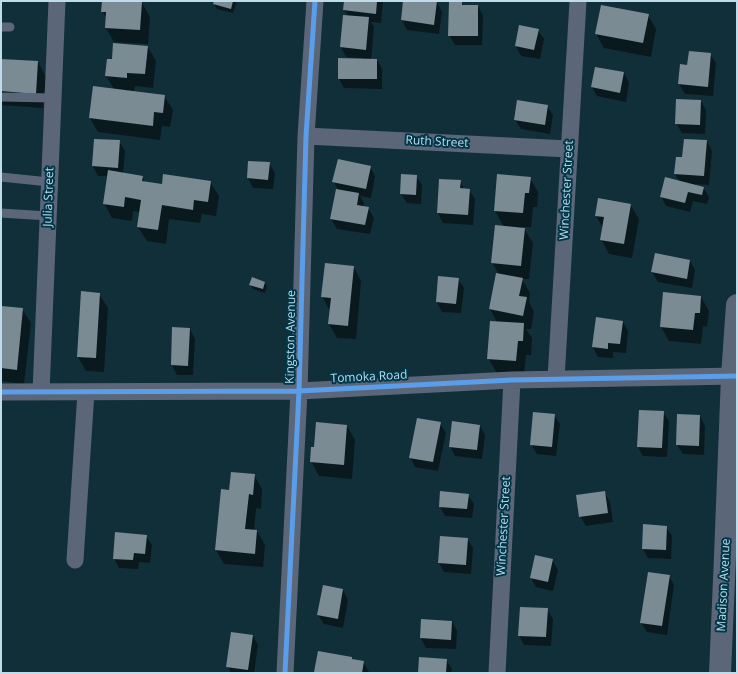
<!DOCTYPE html>
<style>
body{margin:0}
#map{position:relative;width:738px;height:674px;overflow:hidden;background:#112f39;font-family:"Open Sans",sans-serif}
canvas{display:block}
.frame{position:absolute;inset:0;border:2px solid #bedcea;pointer-events:none}
</style>
<div id="map">
<canvas width="738" height="674"></canvas>
<div class="frame"></div>
</div>
<script>
const context = document.querySelector('canvas').getContext('2d');
context.lineJoin = 'round';
function fillPath(path, color) { context.fillStyle = color; context.fill(path, 'evenodd'); }
const toPath = rows => new Path2D(rows.map(r => 'M' + r).join(''));
function strokePath(path, color, width, dash) { context.strokeStyle = color; context.lineWidth = width; context.lineCap = dash ? 'butt' : 'round'; context.setLineDash(dash || []); context.stroke(path); }
function label(font, color, halo, rows, align = 'center') {
  context.font = font + ' "Open Sans",sans-serif'; context.lineWidth = 4; context.setLineDash([]); context.textBaseline = 'middle'; context.strokeStyle = halo; context.fillStyle = color; for (const [text, x, y, turn = 0] of rows) {
    context.save(); context.translate(x, y); context.rotate((+turn || 0) * Math.PI / 180); context.textAlign = isNaN(turn) ? turn : align; if (halo) context.strokeText(text, 0, 0); context.fillText(text, 0, 0); context.restore();
  }
}
fillPath(toPath([
 [103,1,125,1,126,2,142,3,150,17,148,44,114,42,106,28,107,19,102,11],
 [215,1,237,1,233,13,217,9,214,4],
 [345,1,383,1,381,23,371,22,374,27,371,60,377,60,382,69,382,89,344,88,339,79,362,60,362,58,346,57,341,47,344,16,348,16,344,10],
 [404,1,426,1,437,2,442,12,439,34,407,30,402,20],
 [450,1,461,1,464,6,478,6,483,16,482,45,455,45,449,35],
 [648,15,656,29,651,57,604,48,596,34],
 [520,26,538,30,544,39,540,59,521,56,516,46],
 [148,47,156,61,153,88,135,86,134,92,164,96,173,110,170,127,162,126,160,140,98,132,90,118,114,89,106,76,113,60],
 [710,54,716,63,713,96,685,94,679,84,681,65,688,66],
 [1,60,38,62,46,77,43,108,1,105],
 [596,68,624,73,629,83,626,102,597,96,592,87],
 [701,101,706,110,705,134,682,133,676,123],
 [547,106,553,115,550,134,521,129,515,120],
 [95,140,119,141,125,151,123,174,142,177,146,183,163,186,210,182,219,196,216,216,202,214,200,223,169,219,166,244,147,241,138,227,140,212,133,211,132,221,112,218,104,203,108,176,98,176,93,166],
 [707,141,712,151,709,185,696,184,696,185,703,187,709,197,707,204,693,201,690,212,666,206,661,196,679,181,675,174,683,158],
 [249,162,269,163,275,173,273,189,253,188,248,178],
 [370,167,375,176,371,198,360,196,364,203,363,208,368,208,374,218,370,234,337,229,331,219,338,190,334,182],
 [416,176,422,185,421,204,407,203,401,194],
 [530,178,538,192,537,207,533,207,531,227,523,227,533,243,529,279,522,279,530,293,529,302,534,312,531,329,526,329,532,338,531,355,526,355,524,375,497,373,488,358,497,322,490,309,496,274,499,275,492,262,504,227,495,211],
 [440,180,460,181,464,189,469,190,475,199,473,225,443,223,438,213],
 [630,204,639,219,632,258,609,254,601,239,603,228,596,216],
 [690,261,695,270,692,288,658,282,652,272],
 [353,266,361,281,356,339,337,338,329,324,330,311,322,296],
 [439,277,458,279,464,288,461,313,442,312,437,302],
 [265,283,267,287,265,293,253,289,250,284],
 [99,294,108,308,104,372,86,371,78,357],
 [701,297,709,311,707,327,703,326,701,344,669,341,661,327],
 [1,307,22,309,31,323,24,384,1,381],
 [597,319,623,322,628,331,626,353,613,352,613,358,598,357,593,347],
 [173,328,190,329,195,339,193,375,177,375,172,365],
 [663,412,669,421,667,457,643,456,638,447],
 [554,415,560,424,556,456,537,454,531,444],
 [700,416,705,426,704,455,683,454,677,445],
 [440,423,446,433,438,471,415,467,410,457],
 [347,426,355,440,352,479,319,476,311,461,315,448],
 [480,426,485,435,482,459,455,456,450,446],
 [254,475,262,489,261,509,256,508,254,531,257,531,265,545,263,567,224,564,216,550,230,491],
 [604,492,610,502,613,522,586,526,580,516],
 [468,495,474,504,472,518,445,516,440,506],
 [666,527,672,536,671,559,648,558,643,549],
 [146,536,152,545,150,563,139,562,138,569,119,568,114,558],
 [467,539,473,548,471,574,444,572,439,563],
 [552,560,558,570,553,591,536,587,531,578],
 [669,576,674,585,667,635,647,632,641,623],
 [343,590,348,600,343,628,324,624,318,615],
 [547,609,553,619,551,646,524,645,519,635],
 [422,620,452,621,457,631,456,649,426,648,421,638],
 [232,633,253,636,258,645,254,673,231,673,228,667],
 [352,658,353,660,363,662,369,672,368,673,316,673,315,671],
 [446,660,452,669,451,673,419,673]
]), '#0007');
fillPath(toPath([
 [102,1,142,2,140,30,105,28,106,12,101,12],
 [214,1,233,1,231,9,213,4],
 [344,1,377,1,376,14,343,10],
 [403,1,437,1,434,25,401,20],
 [449,1,462,1,462,5,478,5,478,36,448,36],
 [601,5,649,14,643,43,595,34],
 [343,15,369,17,366,50,340,47],
 [519,25,539,29,534,50,515,46],
 [113,43,148,46,145,74,127,73,127,78,105,76,107,59,112,59],
 [689,51,711,53,708,87,678,84,680,64,687,65],
 [338,58,377,59,377,79,338,79],
 [1,59,38,61,36,94,1,91],
 [595,67,624,72,620,93,591,87],
 [93,86,165,95,163,113,154,112,153,126,89,118],
 [676,99,701,100,700,125,675,124],
 [517,100,548,105,545,125,514,120],
 [94,139,120,140,118,168,92,166],
 [684,139,707,140,704,176,674,174,676,157,682,157],
 [338,159,371,166,366,189,332,182],
 [248,161,270,162,268,180,247,178],
 [108,170,143,176,142,181,162,184,163,174,211,181,208,202,194,200,193,210,162,205,158,230,137,227,141,200,125,197,124,207,103,204],
 [401,174,417,175,416,195,400,194],
 [497,174,531,177,529,193,525,193,523,213,494,211],
 [665,177,704,187,702,195,688,192,685,203,660,197],
 [439,179,461,180,460,188,470,189,468,215,437,213],
 [336,189,359,193,357,205,369,207,365,225,330,219],
 [598,198,631,204,624,244,600,240,604,217,595,216],
 [495,225,525,228,521,266,491,263],
 [655,253,690,260,687,279,651,272],
 [325,263,354,266,348,326,328,324,331,298,321,297],
 [496,273,523,278,519,296,527,297,523,316,489,309],
 [438,276,459,278,456,304,436,302],
 [252,277,265,282,263,289,249,285],
 [81,291,100,293,96,358,77,357],
 [663,292,701,296,700,313,695,313,693,330,660,327],
 [1,306,23,308,17,370,1,368],
 [596,317,623,321,620,344,608,343,608,349,592,347],
 [490,321,524,323,523,341,518,341,516,361,487,359],
 [172,327,190,328,188,366,171,365],
 [639,410,664,411,662,448,637,447],
 [533,412,555,414,552,447,530,445],
 [677,414,700,415,699,446,676,445],
 [417,418,441,422,433,462,409,458],
 [452,421,480,425,477,450,449,447],
 [316,422,347,425,344,465,310,462,311,447,314,447],
 [231,472,255,474,253,495,249,494,245,529,257,530,255,554,215,550,221,489,229,490],
 [440,491,469,494,467,509,439,507],
 [605,491,608,513,579,517,576,495],
 [643,524,667,526,666,550,642,549],
 [115,532,147,535,145,554,134,553,133,560,113,559],
 [440,536,468,538,466,565,438,563],
 [535,555,553,559,548,582,530,578],
 [648,572,670,575,662,626,640,623],
 [323,585,343,589,338,619,317,615],
 [520,607,548,608,546,637,518,636],
 [421,619,452,621,451,640,420,638],
 [231,632,253,635,248,670,226,667],
 [318,651,352,657,352,659,364,661,362,673,322,673,314,672],
 [419,657,447,659,446,673,418,673]
]), '#7a8b94');
strokePath(toPath([
 [1,27,10,27],
 [1,97,53,98],
 [1,177,49,182],
 [1,213,48,216]
]), '#5c6679', 9);
strokePath(toPath([
 [306,136,569,149],
 [556,379,578,1],
 [1,392,299,391,512,380,737,376],
 [41,392,57,1],
 [75,560,86,392],
 [285,673,299,391,306,136,315,1],
 [497,673,512,380]
]), '#5c6679', 17);
strokePath(toPath([
 [720,673,725,556,732,376,737,305]
]), '#5c6679', 22);
strokePath(toPath([
 [1,392,299,391,512,380,737,376],
 [285,673,299,391,306,136,315,1]
]), '#5a9eea', 5);
label('12px', '#bedcea', '#013749', [
 ["Ruth Street",437,142,3],
 ["Winchester Street",567,190,-87],
 ["Julia Street",49,197,-88],
 ["Kingston Avenue",291,337,-89],
 ["Tomoka Road",369,377,-3],
 ["Winchester Street",504,526,-87],
 ["Madison Avenue",724,585,-87]
]);
</script>
